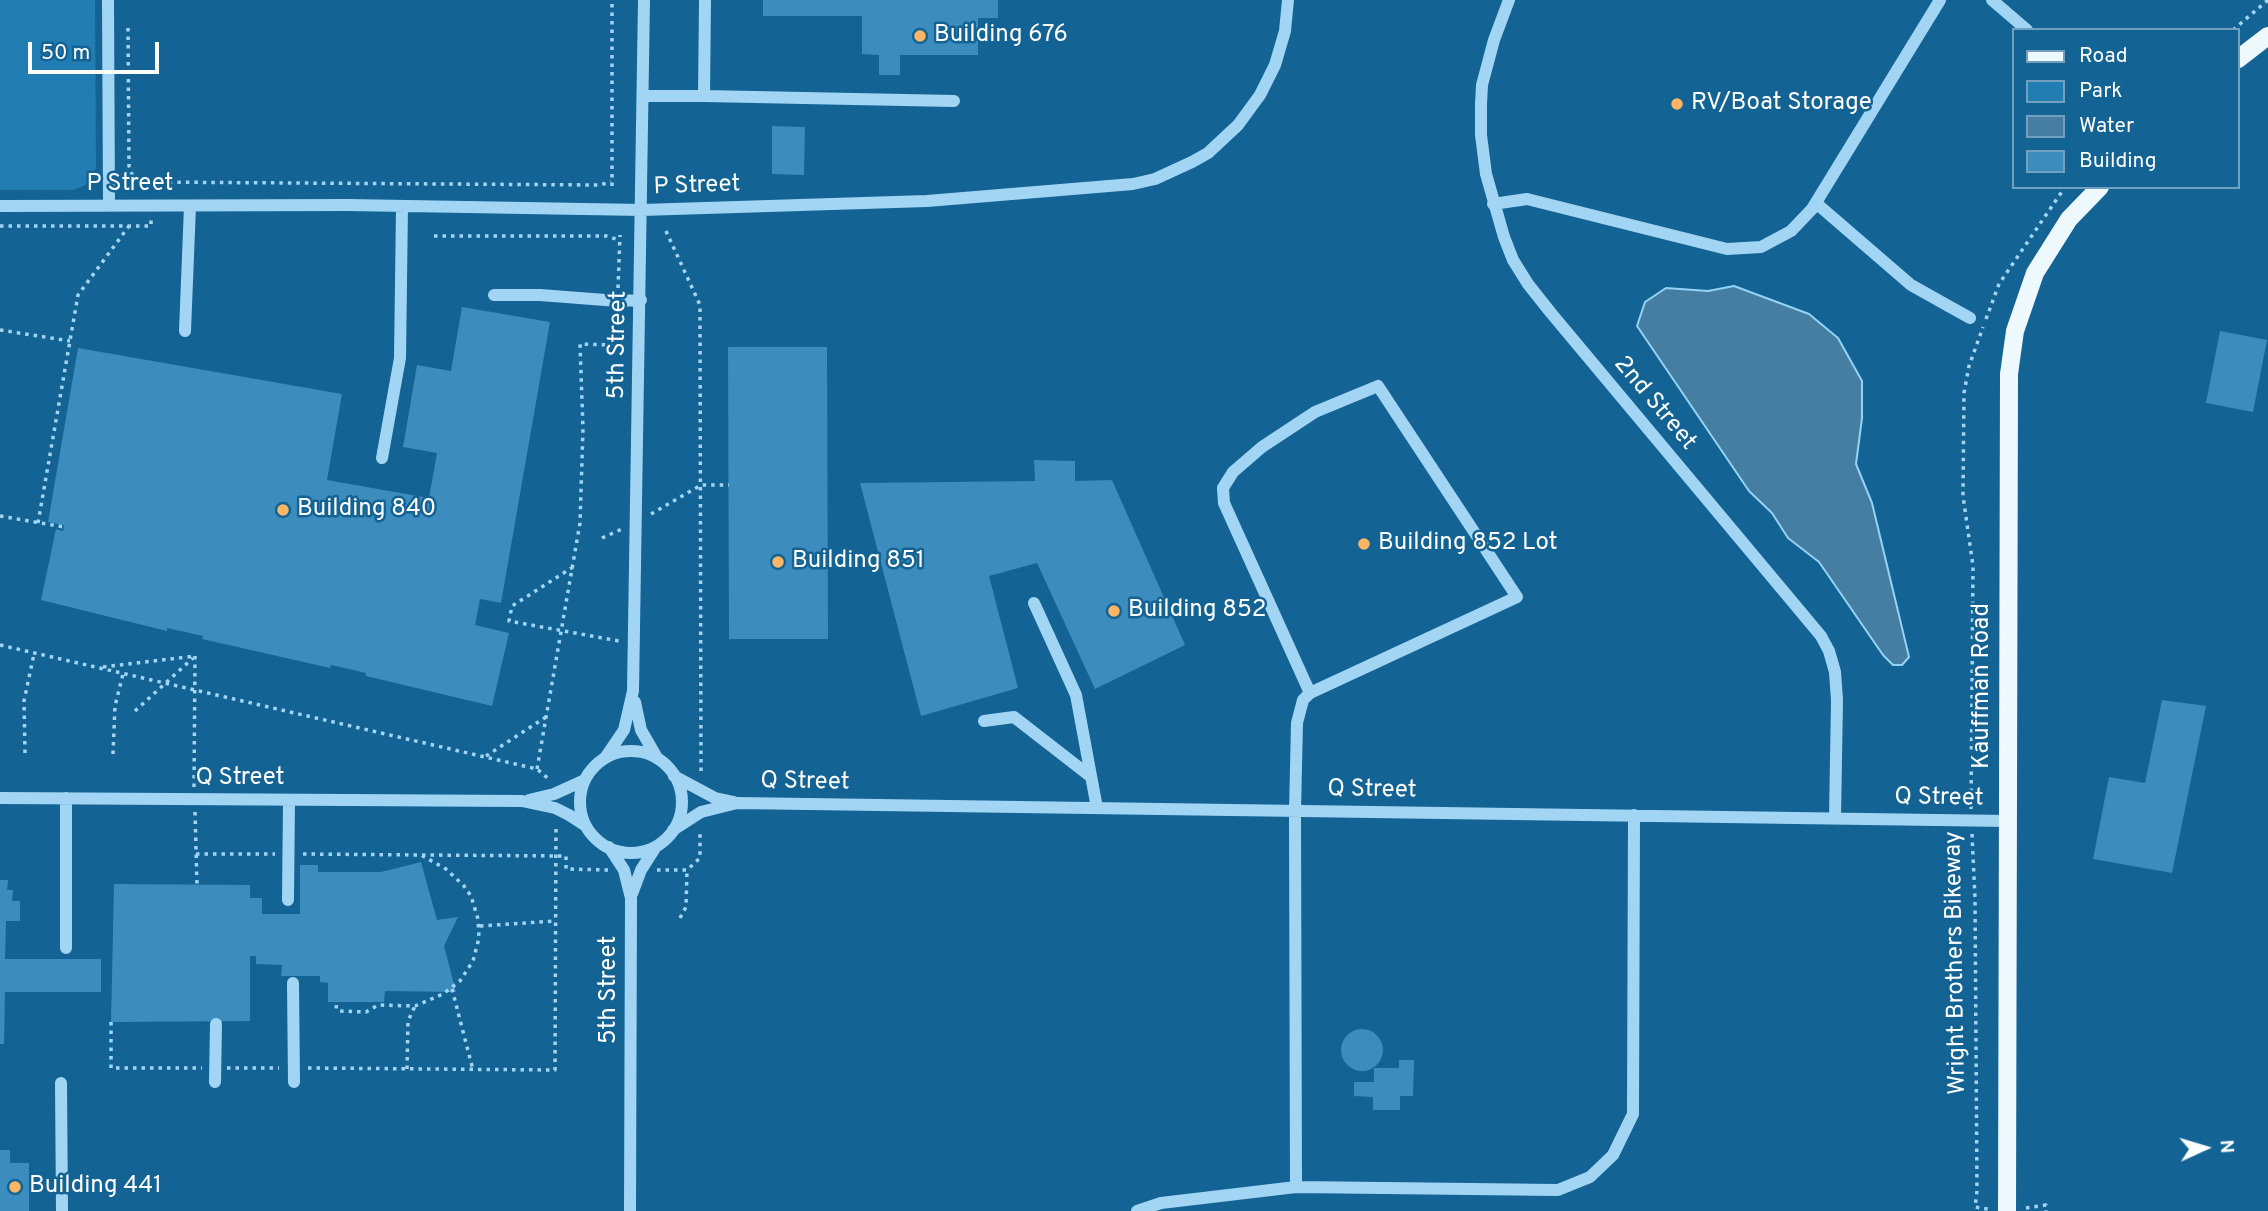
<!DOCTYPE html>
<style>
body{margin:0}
#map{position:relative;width:2268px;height:1211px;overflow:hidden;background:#136395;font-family:Overpass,sans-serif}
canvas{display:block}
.legend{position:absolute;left:2012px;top:28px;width:228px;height:161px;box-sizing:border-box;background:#136395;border:2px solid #71a1bf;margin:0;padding:9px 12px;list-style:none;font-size:21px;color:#fff}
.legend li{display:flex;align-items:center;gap:14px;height:35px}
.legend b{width:35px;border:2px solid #71a1bf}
.north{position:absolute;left:2170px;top:1113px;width:70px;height:70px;-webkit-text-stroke:5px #136395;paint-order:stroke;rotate:86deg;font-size:19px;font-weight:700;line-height:28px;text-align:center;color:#fff}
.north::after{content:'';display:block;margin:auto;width:24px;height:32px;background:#fff;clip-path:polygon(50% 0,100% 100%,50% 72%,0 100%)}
.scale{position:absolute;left:28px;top:42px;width:131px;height:32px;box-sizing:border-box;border:4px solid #fff;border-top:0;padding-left:9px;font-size:21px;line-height:24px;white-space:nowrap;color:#fff;-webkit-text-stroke:5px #136395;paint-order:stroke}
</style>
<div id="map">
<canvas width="2268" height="1211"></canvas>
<ul class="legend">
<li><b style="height:9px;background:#eef8ff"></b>Road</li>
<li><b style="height:19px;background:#227db2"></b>Park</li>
<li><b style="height:19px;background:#457ea1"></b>Water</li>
<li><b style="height:19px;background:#3c8dbd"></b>Building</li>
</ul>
<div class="north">N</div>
<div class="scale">50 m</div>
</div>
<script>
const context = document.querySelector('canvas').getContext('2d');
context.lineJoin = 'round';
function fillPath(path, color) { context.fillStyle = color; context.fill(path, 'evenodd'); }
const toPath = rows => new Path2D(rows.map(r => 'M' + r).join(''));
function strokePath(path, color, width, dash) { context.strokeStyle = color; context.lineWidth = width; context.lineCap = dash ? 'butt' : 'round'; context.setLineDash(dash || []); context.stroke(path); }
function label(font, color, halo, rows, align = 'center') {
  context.font = font + ' Overpass,sans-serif'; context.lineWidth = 5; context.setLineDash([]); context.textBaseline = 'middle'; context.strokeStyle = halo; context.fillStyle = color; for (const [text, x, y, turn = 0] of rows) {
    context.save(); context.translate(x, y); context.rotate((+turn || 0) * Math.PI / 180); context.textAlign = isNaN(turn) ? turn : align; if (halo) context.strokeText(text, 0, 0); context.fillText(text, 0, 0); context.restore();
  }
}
fillPath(toPath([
 [0,0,95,0,96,168,89,183,81,187,73,190,0,190]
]), '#227db2');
const water = toPath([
 [1734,286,1809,314,1838,338,1862,381,1862,418,1856,464,1872,503,1909,657,1902,665,1893,665,1883,655,1819,562,1788,538,1772,513,1749,491,1637,326,1645,302,1666,288,1708,291,1734,286]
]);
fillPath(water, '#457ea1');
strokePath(water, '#94d3f6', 2);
fillPath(toPath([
 [763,0,998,0,998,18,978,18,978,55,900,55,900,75,879,75,879,55,862,54,862,16,763,16],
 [772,126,805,127,804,175,772,174],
 [462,307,550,322,501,603,480,599,475,625,509,633,492,706,366,676,366,673,331,665,330,668,202,639,203,636,167,628,167,631,41,600,56,529,63,531,64,525,48,522,78,348,342,394,327,480,429,498,437,453,403,447,417,365,451,371],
 [2220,331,2267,340,2253,412,2206,403],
 [728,347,827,347,828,639,729,639],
 [1034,460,1075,461,1075,481,1112,480,1185,645,1095,689,1037,563,989,576,1018,688,921,716,860,483,1035,481],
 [2162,700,2206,706,2172,873,2093,859,2109,777,2145,783],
 [421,862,437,920,458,917,444,946,456,992,385,991,384,1002,328,1002,328,983,320,982,320,976,281,976,282,965,256,964,256,956,250,956,250,1021,111,1022,114,884,250,885,250,898,262,898,262,914,300,914,300,865,318,865,318,872,381,872],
 [0,880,8,880,7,890,13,890,12,901,20,901,20,921,6,921,5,959,101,959,101,992,5,992,4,1044,0,1044],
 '1341 1050a21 21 0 1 1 42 0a21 21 0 1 1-42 0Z',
 [1399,1060,1414,1060,1413,1096,1400,1096,1400,1110,1373,1110,1373,1097,1354,1096,1354,1082,1374,1082,1374,1068,1399,1068],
 [0,1150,10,1150,10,1163,29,1163,29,1211,0,1211]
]), '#3c8dbd');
strokePath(toPath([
 [128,28,129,166,133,177,141,182,599,185,611,182],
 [2233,30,2268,0],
 [612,186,612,0],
 [0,226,151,226,151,217],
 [666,231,700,305,701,772],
 [434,236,606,236,619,240],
 [618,288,620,235],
 [1986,319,1999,284,2065,187],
 [0,330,70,341],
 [651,514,701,485,729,485],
 [0,516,64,527],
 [38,523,78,295,129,226],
 [602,538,622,529],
 [573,567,512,606,509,621,619,641],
 [0,645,537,769,551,781],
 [103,667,195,656],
 [135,711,193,658],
 [25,753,24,701,34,654],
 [113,754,115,706,123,674],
 [486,756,546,717],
 [537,769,580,523,583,429,580,344,611,345,616,313],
 [194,787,195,656],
 [1971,809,1973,566,1963,496,1964,393,1969,366,1983,327],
 [195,812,197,885],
 [1972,834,1975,898,1977,1191,1975,1207,1988,1209],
 [196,854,275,854],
 [303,854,421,855,446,869,464,886,471,896,478,919,479,938,473,961,460,981,443,994,415,1006,378,1005,366,1012,340,1011,336,1009,337,1001],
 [422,855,566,856,566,869,608,870],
 [657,870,687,870,700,858,700,830],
 [680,918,686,907,687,870],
 [480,926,555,921],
 [452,989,473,1070],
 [111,1022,111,1068,202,1068],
 [227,1068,279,1068],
 [308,1068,555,1070,556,824],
 [407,1069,408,1021,415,1006],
 [2026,1208,2046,1205,2046,1211]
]), '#a2d5f3', 3.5, [3.5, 5]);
strokePath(toPath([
 [108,0,109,205],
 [705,0,704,96,954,101],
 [1509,0,1494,40,1482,85,1481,104,1481,135,1486,174,1504,237,1513,260,1528,284,1551,313,1821,636,1829,651,1835,672,1837,700,1835,818],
 [1992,0,2027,30],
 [643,96,704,96],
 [1816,203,1911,285,1970,318],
 [1493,204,1527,199,1727,249,1761,247,1791,231,1812,209,1940,0],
 [0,206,348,205,642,210,927,201,1133,184,1155,179,1192,162,1208,153,1238,125,1260,95,1275,65,1285,31,1288,0],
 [494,295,540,295,618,301,641,300],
 [185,331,190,206],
 [382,458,400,358,402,207],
 [1034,603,1076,695,1097,808],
 [635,702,641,730,656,756],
 [984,721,1014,717,1090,776],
 '580 802a51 51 0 1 1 102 0a51 51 0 1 1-102 0Z',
 [605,758,624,730,633,691,644,0],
 [674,776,715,798,734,802],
 [0,798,522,801,555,808,569,815,586,826],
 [529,800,554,794,585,780],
 [673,830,701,812,737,803,2007,821],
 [609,847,624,870,631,898,630,1211],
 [632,894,641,870,655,848],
 [288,900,289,800],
 [66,948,66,798],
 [293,983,294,1082],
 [215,1082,216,1024],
 [61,1083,62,1211],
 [1296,1187,1558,1190,1590,1177,1613,1155,1633,1114,1634,815],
 [1137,1211,1161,1203,1296,1187,1295,811,1297,723,1303,700,1310,693,1517,597,1378,386,1315,412,1262,447,1233,472,1223,488,1224,503,1310,693]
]), '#a2d5f3', 12);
strokePath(toPath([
 [2238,59,2268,36],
 [2007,1211,2009,374,2015,331,2035,273,2069,219,2100,187]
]), '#eef8ff', 18);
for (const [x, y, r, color] of [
 [920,36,7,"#ffb664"],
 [1677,104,7,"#ffb664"],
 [283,510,7,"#ffb664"],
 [1364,544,7,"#ffb664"],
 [778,562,7,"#ffb664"],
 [1114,611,7,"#ffb664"],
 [15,1187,7,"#ffb664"]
]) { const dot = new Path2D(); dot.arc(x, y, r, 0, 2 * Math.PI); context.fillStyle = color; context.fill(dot); strokePath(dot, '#136395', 2.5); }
label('24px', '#fff', '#136395', [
 ["Building 676",934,36],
 ["RV/Boat Storage",1691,104],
 ["Building 840",297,510],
 ["Building 852 Lot",1378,544],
 ["Building 851",792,562],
 ["Building 852",1128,611],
 ["Building 441",29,1187]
], 'left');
label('24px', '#fff', '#136395', [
 ["P Street",130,185],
 ["P Street",697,187,-2],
 ["5th Street",619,345,-89],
 ["2nd Street",1654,404,50],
 ["Kauffman Road",1983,686,-90],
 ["Q Street",240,779],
 ["Q Street",805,783,1],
 ["Q Street",1372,791,1],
 ["Q Street",1939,799,1],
 ["Wright Brothers Bikeway",1957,963,-91],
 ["5th Street",610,990,-90]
]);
</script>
